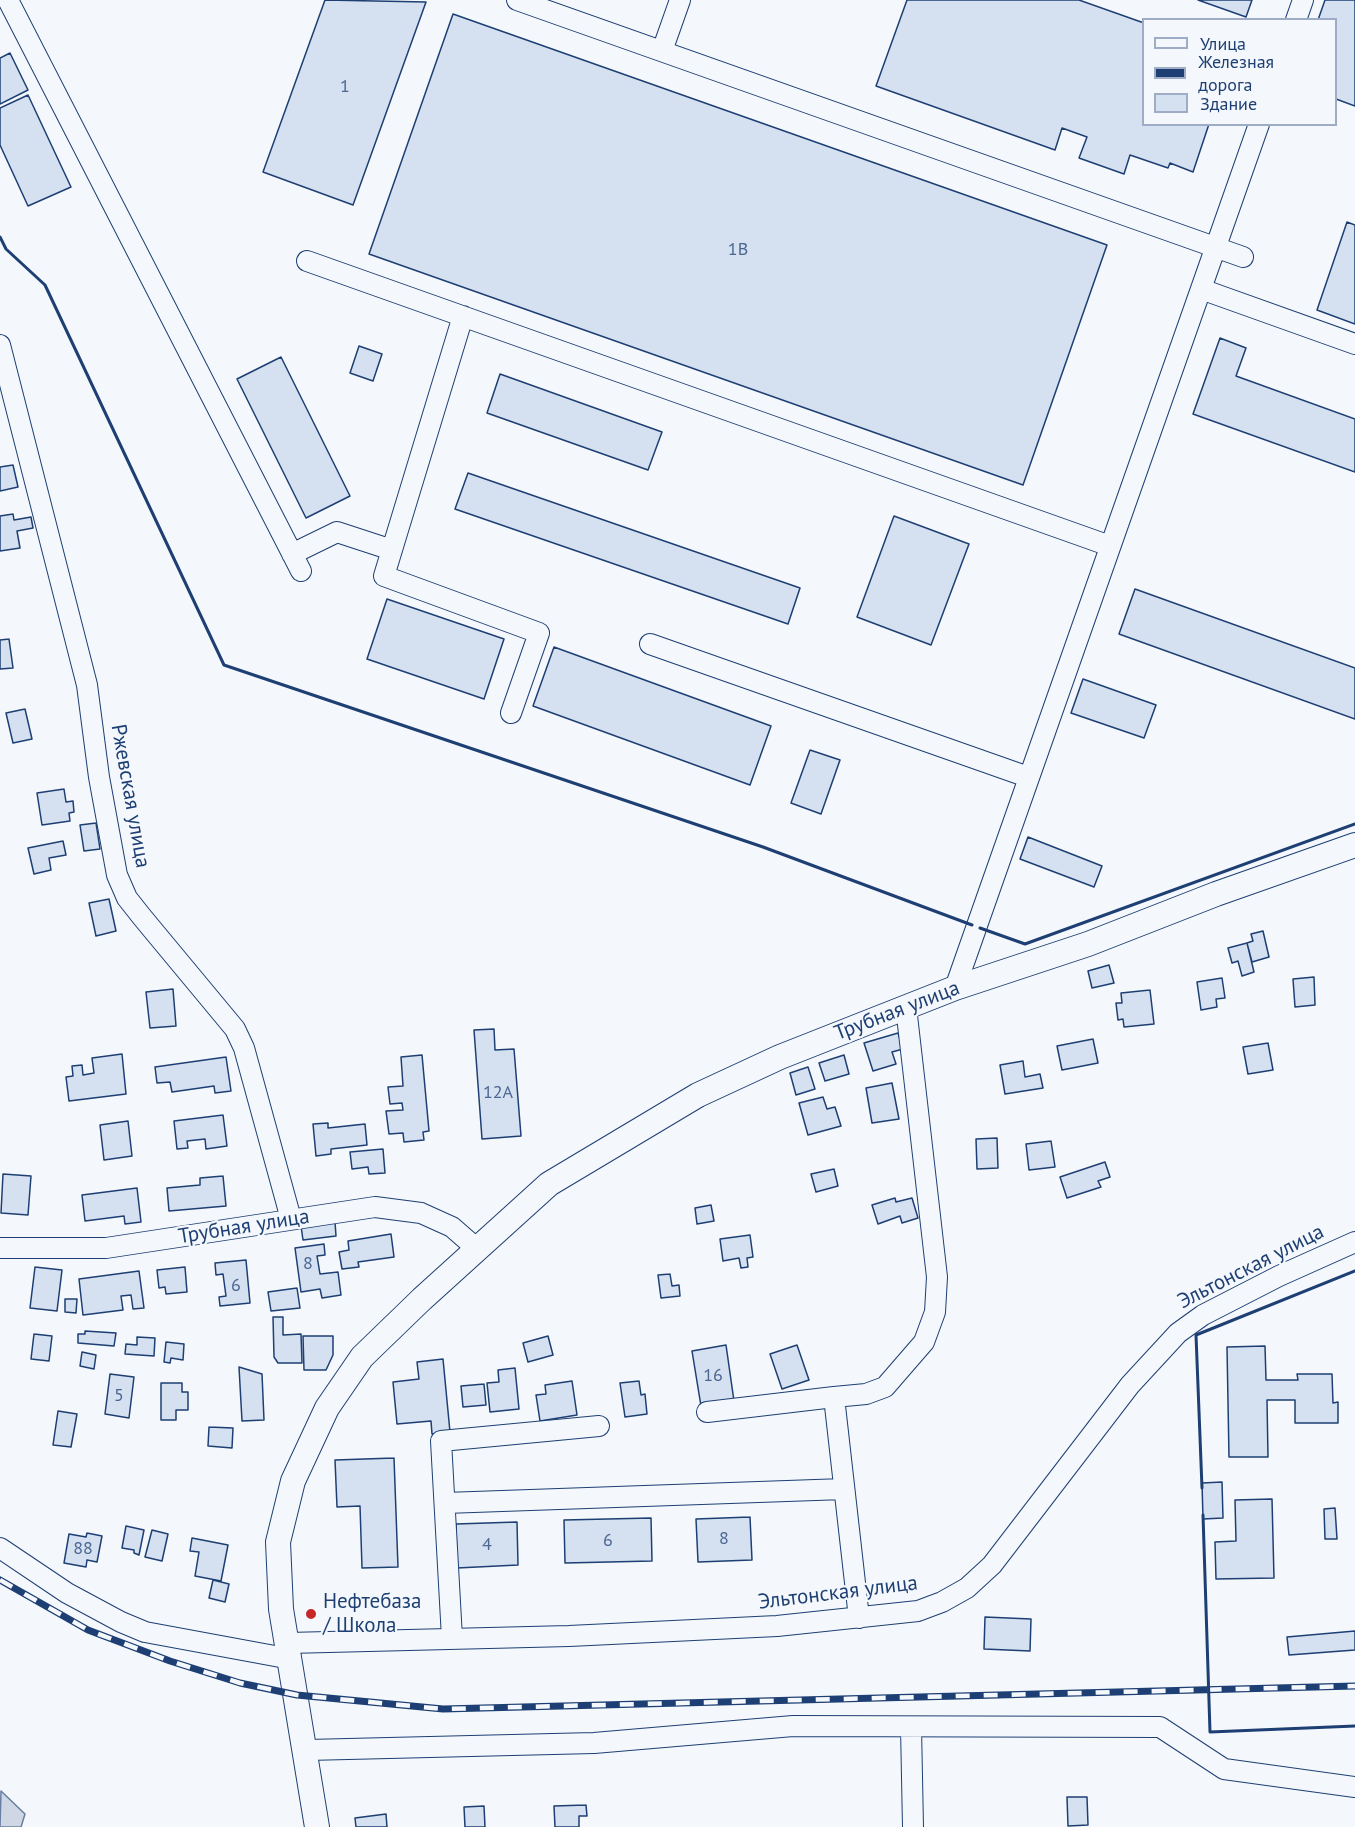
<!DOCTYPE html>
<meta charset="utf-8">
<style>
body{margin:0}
#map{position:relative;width:1355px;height:1827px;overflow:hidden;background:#f4f7fb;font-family:"PT Sans",sans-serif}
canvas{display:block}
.legend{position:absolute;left:1142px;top:18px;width:195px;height:108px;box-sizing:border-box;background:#f4f7fb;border:2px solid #9eadc5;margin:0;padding:8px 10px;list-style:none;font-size:18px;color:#1d3f73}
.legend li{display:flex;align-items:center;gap:12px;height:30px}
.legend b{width:30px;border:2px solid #9eadc5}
</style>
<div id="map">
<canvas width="1355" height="1827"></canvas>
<ul class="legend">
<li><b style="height:8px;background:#f4f7fb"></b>Улица</li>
<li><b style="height:8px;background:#1d3f73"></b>Железная дорога</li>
<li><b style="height:16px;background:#d5e0f0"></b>Здание</li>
</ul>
</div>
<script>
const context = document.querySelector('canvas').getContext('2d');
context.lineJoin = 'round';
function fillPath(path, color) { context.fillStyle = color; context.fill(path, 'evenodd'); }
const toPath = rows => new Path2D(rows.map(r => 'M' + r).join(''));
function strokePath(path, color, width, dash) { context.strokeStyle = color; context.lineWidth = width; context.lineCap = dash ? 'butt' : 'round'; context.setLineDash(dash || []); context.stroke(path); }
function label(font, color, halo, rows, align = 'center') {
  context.font = font + ' "PT Sans",sans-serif'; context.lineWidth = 4.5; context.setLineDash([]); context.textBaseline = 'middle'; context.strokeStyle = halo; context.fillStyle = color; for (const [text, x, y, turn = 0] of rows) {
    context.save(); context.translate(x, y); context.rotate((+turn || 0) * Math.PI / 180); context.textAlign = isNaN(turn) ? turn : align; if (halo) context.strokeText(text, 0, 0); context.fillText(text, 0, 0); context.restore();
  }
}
const water = toPath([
 [1,1791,25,1814,21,1827,0,1827,1,1791]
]);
fillPath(water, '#cfd7e4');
strokePath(water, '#687fa3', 1.5);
const building = toPath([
 [325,0,426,2,353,205,263,172,325,0],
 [907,0,1079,0,1144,23,1144,124,1209,124,1193,172,1170,163,1168,168,1130,155,1124,174,1079,158,1087,137,1062,128,1055,150,876,86,907,0],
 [1198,0,1252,0,1246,17,1198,0],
 [1325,0,1355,0,1355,106,1336,99,1336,20,1318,20,1325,0],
 [453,14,1107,245,1023,485,369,254,453,14],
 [10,53,28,90,0,104,0,58,10,53],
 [28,95,71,187,28,206,0,145,0,108,28,95],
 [1347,222,1355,225,1355,324,1317,310,1347,222],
 [1220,338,1246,348,1236,376,1355,419,1355,472,1193,414,1220,338],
 [359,346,382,354,373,381,350,373,359,346],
 [281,357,350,496,306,518,237,379,281,357],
 [500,374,662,432,648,470,487,413,500,374],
 [13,465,18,487,0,491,0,467,13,465],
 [468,473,800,588,788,624,455,509,468,473],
 [13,514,14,520,31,517,33,528,17,531,20,548,0,551,0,516,13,514],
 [894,516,969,544,931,645,857,617,894,516],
 [1135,589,1355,668,1355,719,1119,634,1135,589],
 [387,599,504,639,484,699,367,659,387,599],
 [9,639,13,668,0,669,0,640,9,639],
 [554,647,771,726,750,785,533,706,554,647],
 [1083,679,1156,705,1144,738,1071,713,1083,679],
 [25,709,32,739,13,743,6,713,25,709],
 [810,750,840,760,821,814,791,803,810,750],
 [64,789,66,802,73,801,74,812,69,813,70,821,42,825,37,793,64,789],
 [96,823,100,849,84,851,80,825,96,823],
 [1028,837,1102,866,1094,887,1020,859,1028,837],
 [63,841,66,855,49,858,51,870,34,874,28,848,63,841],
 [109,899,116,931,96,936,89,903,109,899],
 [1263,931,1269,957,1252,962,1247,943,1253,941,1251,934,1263,931],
 [1247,943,1254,972,1242,976,1238,961,1232,963,1228,948,1247,943],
 [1109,965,1114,983,1092,988,1088,971,1109,965],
 [1314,977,1315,1005,1295,1007,1293,979,1314,977],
 [1222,978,1225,998,1216,999,1217,1007,1201,1010,1197,982,1222,978],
 [173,989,176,1026,150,1028,146,992,173,989],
 [1150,990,1154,1024,1124,1027,1123,1019,1118,1020,1116,1003,1122,1003,1121,993,1150,990],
 [494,1029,495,1050,514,1049,521,1136,482,1139,474,1030,494,1029],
 [898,1033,903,1049,892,1052,896,1064,873,1071,864,1043,898,1033],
 [1093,1039,1098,1063,1062,1070,1057,1046,1093,1039],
 [1268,1043,1273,1070,1248,1074,1243,1047,1268,1043],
 [122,1054,126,1094,69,1101,66,1077,73,1076,72,1066,82,1065,83,1075,94,1073,92,1058,122,1054],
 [422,1055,429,1131,423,1132,424,1140,404,1142,403,1133,389,1134,386,1111,403,1110,402,1103,390,1104,388,1087,403,1086,401,1057,422,1055],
 [844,1055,849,1074,825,1081,819,1063,844,1055],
 [226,1057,231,1091,215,1093,214,1086,172,1092,170,1082,157,1083,155,1067,226,1057],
 [1023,1061,1025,1077,1040,1074,1043,1088,1005,1094,1000,1065,1023,1061],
 [808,1067,815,1089,796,1095,790,1073,808,1067],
 [892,1083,899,1119,872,1123,866,1088,892,1083],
 [823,1097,827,1109,835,1107,841,1126,808,1135,799,1103,823,1097],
 [223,1115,227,1146,206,1149,205,1139,187,1141,188,1148,177,1149,174,1121,223,1115],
 [128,1121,132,1156,104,1160,100,1125,128,1121],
 [328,1123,328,1128,365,1124,367,1145,331,1149,331,1154,316,1156,313,1124,328,1123],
 [997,1138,998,1168,977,1169,976,1139,997,1138],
 [1051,1141,1055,1167,1029,1170,1026,1144,1051,1141],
 [383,1149,385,1173,369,1174,368,1167,352,1169,350,1152,383,1149],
 [1105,1162,1110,1177,1098,1181,1101,1187,1067,1198,1060,1177,1105,1162],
 [834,1169,838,1186,816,1192,811,1174,834,1169],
 [3,1174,31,1176,28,1215,1,1213,3,1174],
 [223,1176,226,1206,169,1211,167,1188,200,1185,200,1178,223,1176],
 [137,1188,141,1222,125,1224,124,1216,85,1221,82,1195,137,1188],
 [895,1198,896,1202,912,1198,918,1218,902,1223,900,1216,878,1224,872,1205,895,1198],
 [711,1205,714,1221,697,1224,695,1208,711,1205],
 [335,1222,336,1236,303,1240,301,1226,335,1222],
 [391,1234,394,1257,358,1262,359,1267,342,1269,339,1252,349,1250,348,1241,391,1234],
 [750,1235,753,1257,747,1258,748,1267,741,1268,739,1258,723,1261,720,1239,750,1235],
 [324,1244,325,1255,317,1256,320,1274,338,1272,341,1295,322,1298,320,1289,301,1292,295,1248,324,1244],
 [246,1260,250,1303,220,1306,219,1297,226,1296,223,1274,216,1275,215,1263,246,1260],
 [35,1267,62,1270,57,1311,30,1308,35,1267],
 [185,1267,187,1292,166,1294,165,1287,159,1288,157,1270,185,1267],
 [139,1271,144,1308,133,1309,131,1295,121,1296,123,1310,83,1315,79,1279,139,1271],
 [670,1274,672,1286,679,1285,680,1296,661,1298,658,1275,670,1274],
 [297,1288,300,1308,271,1311,268,1292,297,1288],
 [65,1299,77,1299,76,1313,65,1312,65,1299],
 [273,1317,283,1317,283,1335,301,1334,302,1363,278,1363,274,1357,273,1317],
 [85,1331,116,1333,114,1346,78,1343,78,1334,85,1334,85,1331],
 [34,1334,52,1336,49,1361,31,1359,34,1334],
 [303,1336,333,1336,333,1355,326,1370,304,1370,303,1336],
 [548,1336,553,1355,528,1362,523,1343,548,1336],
 [137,1337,155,1338,154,1356,125,1354,126,1344,137,1345,137,1337],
 [166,1342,184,1344,183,1360,171,1358,170,1363,164,1362,166,1342],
 [726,1345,734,1401,701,1406,692,1351,726,1345],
 [797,1345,809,1380,782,1389,770,1354,797,1345],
 [1265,1346,1266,1380,1298,1380,1297,1374,1332,1374,1333,1403,1338,1402,1338,1423,1295,1423,1295,1400,1267,1400,1268,1457,1229,1457,1227,1347,1265,1346],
 [82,1352,96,1355,94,1369,80,1366,82,1352],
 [443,1359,450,1432,432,1434,431,1421,397,1424,393,1382,419,1379,417,1362,443,1359],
 [239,1367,262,1374,264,1420,242,1421,239,1367],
 [515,1368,519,1409,490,1412,487,1383,499,1382,498,1370,515,1368],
 [110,1374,134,1377,129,1418,105,1414,110,1374],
 [572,1381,577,1415,540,1421,536,1395,546,1394,545,1385,572,1381],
 [639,1381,641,1395,645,1394,647,1414,625,1417,620,1383,639,1381],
 [161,1383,182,1383,182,1392,188,1392,188,1410,176,1410,176,1420,161,1420,161,1383],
 [484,1384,486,1405,463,1407,461,1386,484,1384],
 [58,1411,77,1414,71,1447,53,1445,58,1411],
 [209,1427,233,1428,232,1448,208,1446,209,1427],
 [394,1458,398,1567,362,1568,360,1506,337,1507,335,1460,394,1458],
 [1222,1482,1223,1518,1203,1519,1202,1483,1222,1482],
 [1272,1499,1274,1578,1216,1579,1215,1542,1236,1541,1235,1500,1272,1499],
 [1335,1508,1337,1539,1325,1539,1324,1509,1335,1508],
 [750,1517,752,1560,698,1562,696,1519,750,1517],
 [651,1518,652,1561,565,1563,564,1520,651,1518],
 [517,1522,518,1565,457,1568,456,1524,517,1522],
 [126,1526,144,1530,139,1555,134,1553,134,1550,122,1548,126,1526],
 [152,1530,168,1534,162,1561,145,1557,152,1530],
 [87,1533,102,1536,97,1562,87,1560,86,1567,64,1563,69,1534,86,1537,87,1533],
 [192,1538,228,1545,221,1581,195,1576,199,1552,190,1551,192,1538],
 [213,1580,229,1584,225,1602,209,1598,213,1580],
 [985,1617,1031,1619,1030,1651,984,1649,985,1617],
 [1355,1631,1355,1650,1289,1655,1287,1637,1355,1631],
 [1067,1797,1087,1797,1088,1825,1068,1826,1067,1797],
 [586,1805,587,1816,579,1816,579,1827,555,1827,554,1806,586,1805],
 [484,1806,485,1827,465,1827,464,1807,484,1806],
 [386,1814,387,1827,356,1827,355,1818,386,1814]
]);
fillPath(building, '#d5e0f0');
strokePath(building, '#1d3f73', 1.5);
const minor = toPath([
 [8,0,301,571],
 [517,0,1243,257],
 [1296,20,1303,0],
 [662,51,680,0],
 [307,261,1110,546],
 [1201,289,1355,344],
 [463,316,384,576,539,633,511,713],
 [0,345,87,685,99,777,117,875,127,898,142,917,235,1029,244,1048,291,1219],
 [292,554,337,532,392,550],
 [650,644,1028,777],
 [955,988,1259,124],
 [0,1248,106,1248,375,1207,421,1213,452,1227,476,1248],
 [834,1397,866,1394,885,1387,924,1342,935,1312,937,1277,906,1007],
 [707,1412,834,1397,859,1618],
 [445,1503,844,1489],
 [0,1548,67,1593,121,1622,145,1632,291,1659],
 [452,1638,441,1441,599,1426],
 [288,1643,569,1636,777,1626,918,1611,942,1602,967,1588,992,1565,1130,1385,1178,1333,1203,1315,1279,1276,1355,1242],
 [911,1727,913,1827],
 [307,1750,594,1743,793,1726,1160,1727,1224,1769,1355,1787]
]);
const major = toPath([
 [317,1827,281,1609,278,1542,293,1481,327,1408,362,1357,422,1299,549,1184,698,1095,780,1057,955,988,1088,944,1216,894,1355,845]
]);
strokePath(minor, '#1d3f73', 22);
strokePath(major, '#1d3f73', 26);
strokePath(minor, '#f4f7fb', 20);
strokePath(major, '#f4f7fb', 24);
const rail = toPath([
 [0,1580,88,1630,170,1661,240,1683,297,1695,443,1709,1355,1686]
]);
strokePath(rail, '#1d3f73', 7);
strokePath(rail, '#f4f7fb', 4.5, [14]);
strokePath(toPath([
 [0,237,6,249,45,285,224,665,763,847,972,925],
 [980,928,1025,944,1355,824],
 [1202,1488,1196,1335,1355,1271],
 [1203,1515,1210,1732,1355,1726]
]), '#1d3f73', 3);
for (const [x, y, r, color] of [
 [311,1614,6,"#c62828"]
]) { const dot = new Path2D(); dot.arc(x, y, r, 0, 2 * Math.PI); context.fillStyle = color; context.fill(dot); strokePath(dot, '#f4f7fb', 2); }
label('18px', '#4b6792', null, [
 ["1",345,87],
 ["1В",738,250],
 ["12А",498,1093],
 ["8",308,1264],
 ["6",236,1286],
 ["16",713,1376],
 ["5",119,1396],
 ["8",724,1539],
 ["6",608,1541],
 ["4",487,1545],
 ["88",83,1549]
]);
label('21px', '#1d3f73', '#f4f7fb', [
 ["Ржевская улица",130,796,80],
 ["Трубная улица",897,1011,-21],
 ["Трубная улица",244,1227,-9],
 ["Эльтонская улица",1251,1267,-27],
 ["Эльтонская улица",838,1593,-7]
]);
label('21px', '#1d3f73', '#f4f7fb', [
 ["Нефтебаза",323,1602],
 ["/ Школа",323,1626]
], 'left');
</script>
